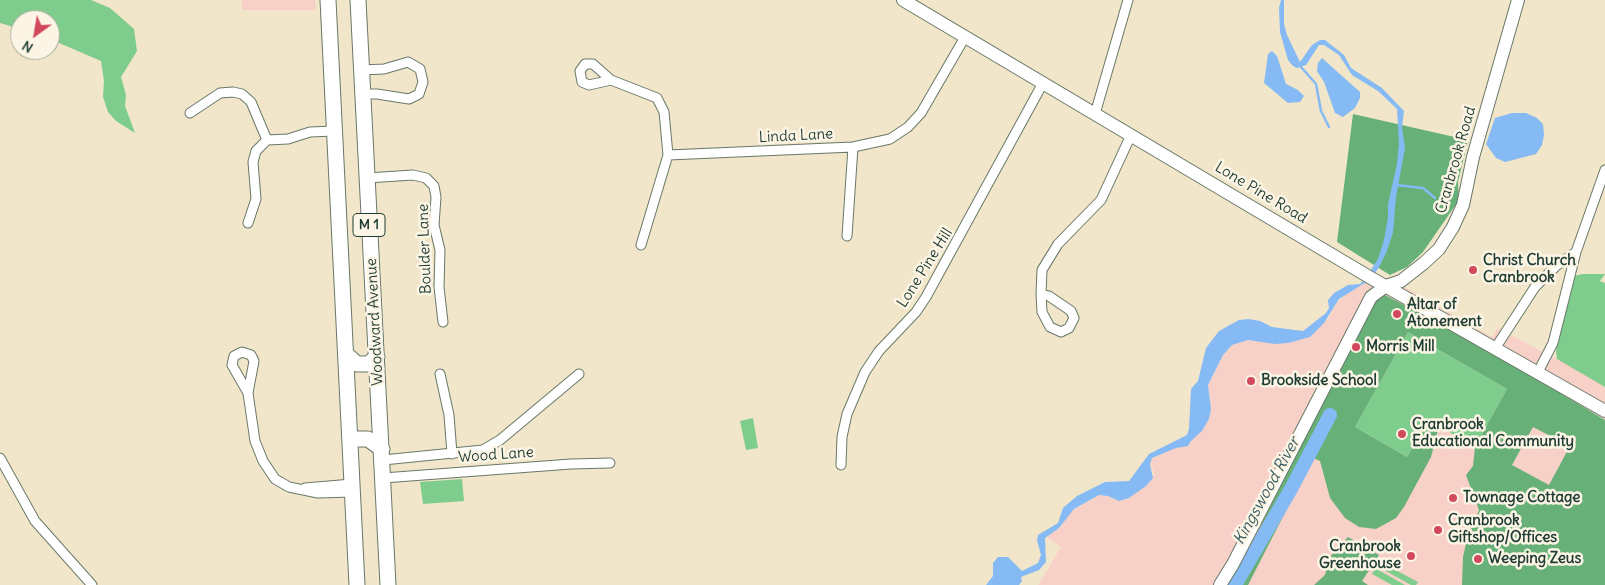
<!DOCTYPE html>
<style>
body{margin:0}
#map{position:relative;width:1605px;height:585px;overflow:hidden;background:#f1e6c9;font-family:Delius,sans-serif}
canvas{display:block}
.north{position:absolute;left:10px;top:10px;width:50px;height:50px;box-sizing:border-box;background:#fcf5e5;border:1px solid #a4ab9e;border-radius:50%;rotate:212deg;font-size:14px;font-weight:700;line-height:20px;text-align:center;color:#1f3d34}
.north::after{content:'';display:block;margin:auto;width:18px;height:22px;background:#d1495b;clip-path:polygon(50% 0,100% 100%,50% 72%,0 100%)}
</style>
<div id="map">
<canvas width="1605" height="585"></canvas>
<div class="north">N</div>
</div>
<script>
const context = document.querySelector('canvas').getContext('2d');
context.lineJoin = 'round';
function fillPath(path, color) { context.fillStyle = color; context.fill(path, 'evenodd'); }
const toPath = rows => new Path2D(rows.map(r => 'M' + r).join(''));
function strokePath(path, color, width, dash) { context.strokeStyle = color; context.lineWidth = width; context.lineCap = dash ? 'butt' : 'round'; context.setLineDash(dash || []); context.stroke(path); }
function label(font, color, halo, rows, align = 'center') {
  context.font = font + ' Delius,sans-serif'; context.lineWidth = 5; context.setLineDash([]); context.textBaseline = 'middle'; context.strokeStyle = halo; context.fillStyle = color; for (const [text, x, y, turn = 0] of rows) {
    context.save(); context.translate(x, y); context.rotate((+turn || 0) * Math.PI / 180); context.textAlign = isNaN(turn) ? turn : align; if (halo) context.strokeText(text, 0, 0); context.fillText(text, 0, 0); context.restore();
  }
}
fillPath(toPath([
 [242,0,315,0,316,10,242,10],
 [1392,280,1492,337,1498,328,1556,359,1556,350,1605,313,1605,585,1038,585,1061,547,1046,537,1059,528,1070,512,1099,495,1108,496,1119,501,1129,498,1146,486,1151,479,1154,474,1150,462,1152,458,1176,448,1188,446,1191,441,1202,431,1209,419,1211,409,1208,385,1223,355,1232,345,1248,340,1288,343,1328,319,1337,302,1348,293,1368,281]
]), '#f7d1c7');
fillPath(toPath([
 [0,0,91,0,110,8,134,29,137,51,121,77,126,95,125,106,135,133,116,121,108,112,103,97,104,81,101,61,50,39,50,20,20,20,20,29,0,23],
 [1583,274,1605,274,1600,281,1605,283,1605,387,1557,359,1556,351,1573,276],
 [1408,332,1507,389,1475,447,1429,420,1407,457,1355,427],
 [753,418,758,448,746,450,740,421],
 [462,479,464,501,423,504,420,482],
 [1379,561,1418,582,1416,585,1411,585,1377,566],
 [1375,568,1405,585,1392,585,1372,574]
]), '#7fcd8c');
fillPath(toPath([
 [1353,114,1468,140,1458,182,1459,200,1423,252,1407,267,1390,275,1337,242],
 [1385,295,1485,348,1605,420,1605,585,1462,585,1463,557,1467,539,1479,510,1466,475,1473,466,1475,447,1507,389,1408,332,1355,427,1407,457,1429,420,1439,426,1431,457,1404,507,1396,518,1376,529,1359,527,1345,518,1330,498,1320,461,1313,458,1248,585,1228,585,1234,579,1369,311,1377,300],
 [1533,427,1570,446,1549,485,1512,465],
 [1348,537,1379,555,1362,581,1368,585,1314,585,1325,575,1329,558]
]), '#67b078');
fillPath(toPath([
 [1281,0,1284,0,1284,24,1287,35,1300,62,1312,45,1320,40,1325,40,1344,55,1351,68,1382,88,1404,111,1402,127,1405,148,1396,197,1393,233,1386,253,1378,269,1368,281,1339,299,1324,323,1310,337,1288,343,1275,344,1248,340,1232,345,1223,355,1208,385,1211,409,1209,419,1202,431,1191,441,1188,446,1176,448,1152,458,1150,464,1153,478,1146,486,1129,498,1119,501,1108,496,1099,495,1074,509,1059,528,1045,538,1046,562,1039,570,1021,577,1022,581,1019,585,986,585,993,576,993,563,998,557,1008,557,1022,571,1038,563,1041,555,1037,540,1038,535,1058,523,1063,508,1077,496,1105,482,1129,481,1149,454,1187,435,1189,429,1191,389,1198,381,1206,348,1219,331,1239,320,1249,319,1260,321,1272,327,1303,331,1326,313,1329,308,1328,300,1334,293,1348,285,1360,284,1365,279,1378,259,1384,240,1388,217,1388,204,1397,164,1399,143,1397,109,1378,91,1352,75,1339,55,1324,45,1319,45,1306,65,1297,68,1293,66,1288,60,1280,32,1279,8],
 [1272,51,1277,56,1286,84,1298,90,1304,96,1300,102,1288,103,1264,83,1268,54],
 [1322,58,1360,92,1360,98,1355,108,1343,117,1335,113,1324,82,1317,71,1318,63],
 [1512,113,1526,113,1537,118,1543,124,1544,135,1542,145,1536,154,1505,162,1496,158,1486,144,1495,118]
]), '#85baf4');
strokePath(toPath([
 [1301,67,1316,84,1321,111,1329,127],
 [1396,185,1423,188,1435,198]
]), '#85baf4', 2.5);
strokePath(toPath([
 [1235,585,1291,489,1330,415]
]), '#85baf4', 14);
const street = toPath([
 [361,70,384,69,408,62,420,69,423,82,419,94,409,99,377,94,363,94],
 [611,80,589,85,582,82,580,71,585,64,593,64,611,80,657,98,664,112,668,155,641,245],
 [190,113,220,93,233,92,242,94,251,102,267,140],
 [1095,114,1128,0],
 [267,140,288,139,310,132,334,131],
 [668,155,853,147,890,139,908,127,921,113,965,37],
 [367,178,413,175,426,178,434,186,436,197,434,225,440,250,439,287,443,322],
 [248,223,256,199,253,162,256,151,267,140],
 [847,236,853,147],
 [1041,294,1042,312,1050,327,1061,332,1069,328,1074,318,1071,311,1049,296,1041,294,1042,270,1058,244,1101,200,1131,135],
 [1496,347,1535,287,1556,266,1576,252],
 [1538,372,1553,343,1576,252,1605,170],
 [440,374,449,415,452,454],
 [248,393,232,365,234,356,242,352,251,355,254,361,248,393,255,441,263,461,275,479,289,487,318,493,352,492],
 [0,458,35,521,92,585],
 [383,460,483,450,500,440,579,374],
 [841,465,842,437,847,414,865,372,879,351,916,312,926,297,1043,83],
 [383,478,571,464,610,463],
 [305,488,352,484]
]);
const secondary = toPath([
 [903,0,1371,278,1605,411],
 [1220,585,1233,564,1371,297,1386,286,1401,281,1424,263,1439,249,1453,227,1463,205,1473,157,1518,0]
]);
const primary = toPath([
 [328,0,357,585],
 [358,0,388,585],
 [346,354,357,364,368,364,377,357],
 [350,439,368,439,382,449]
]);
strokePath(street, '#687868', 11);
strokePath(secondary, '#687868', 14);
strokePath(primary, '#687868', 17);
strokePath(street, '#fff', 9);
strokePath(secondary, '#fff', 12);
strokePath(primary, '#fff', 15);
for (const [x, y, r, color] of [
 [1473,270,5,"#d1495b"],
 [1397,314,5,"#d1495b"],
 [1356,347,5,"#d1495b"],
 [1251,381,5,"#d1495b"],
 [1402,434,5,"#d1495b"],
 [1453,498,5,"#d1495b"],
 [1438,530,5,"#d1495b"],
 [1411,556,5,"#d1495b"],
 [1478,559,5,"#d1495b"]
]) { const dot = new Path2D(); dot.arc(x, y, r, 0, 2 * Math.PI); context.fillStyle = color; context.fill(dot); strokePath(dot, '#fcf5e5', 2); }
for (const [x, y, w] of [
 [369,225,32]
]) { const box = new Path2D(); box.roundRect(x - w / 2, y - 11.5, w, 23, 4); context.fillStyle = '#fcf5e5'; context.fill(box); strokePath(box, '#1f3d34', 1); }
label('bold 14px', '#1f3d34', null, [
 ["M 1",369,225]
]);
label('15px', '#1f3d34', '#fcf5e5', [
 ["Linda Lane",796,136,-3],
 ["Cranbrook Road",1456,160,-74],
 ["Lone Pine Road",1261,193,31],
 ["Boulder Lane",425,249,-92],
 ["Lone Pine Hill",925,268,-58],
 ["Woodward Avenue",375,322,-93],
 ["Wood Lane",496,455,-4]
]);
label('bold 15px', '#1f3d34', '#fcf5e5', [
 ["Christ Church",1483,261],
 ["Cranbrook",1483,278],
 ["Altar of",1407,305],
 ["Atonement",1407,322],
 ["Morris Mill",1366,347],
 ["Brookside School",1261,381],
 ["Cranbrook",1412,425],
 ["Educational Community",1412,442],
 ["Townage Cottage",1463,498],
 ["Cranbrook",1448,521],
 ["Giftshop/Offices",1448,538],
 ["Cranbrook",1401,547,"right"],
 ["Greenhouse",1401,564,"right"],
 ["Weeping Zeus",1488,559]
], 'left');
label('italic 16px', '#385c64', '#fcf5e5', [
 ["Kingswood River",1267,491,-61]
]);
</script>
